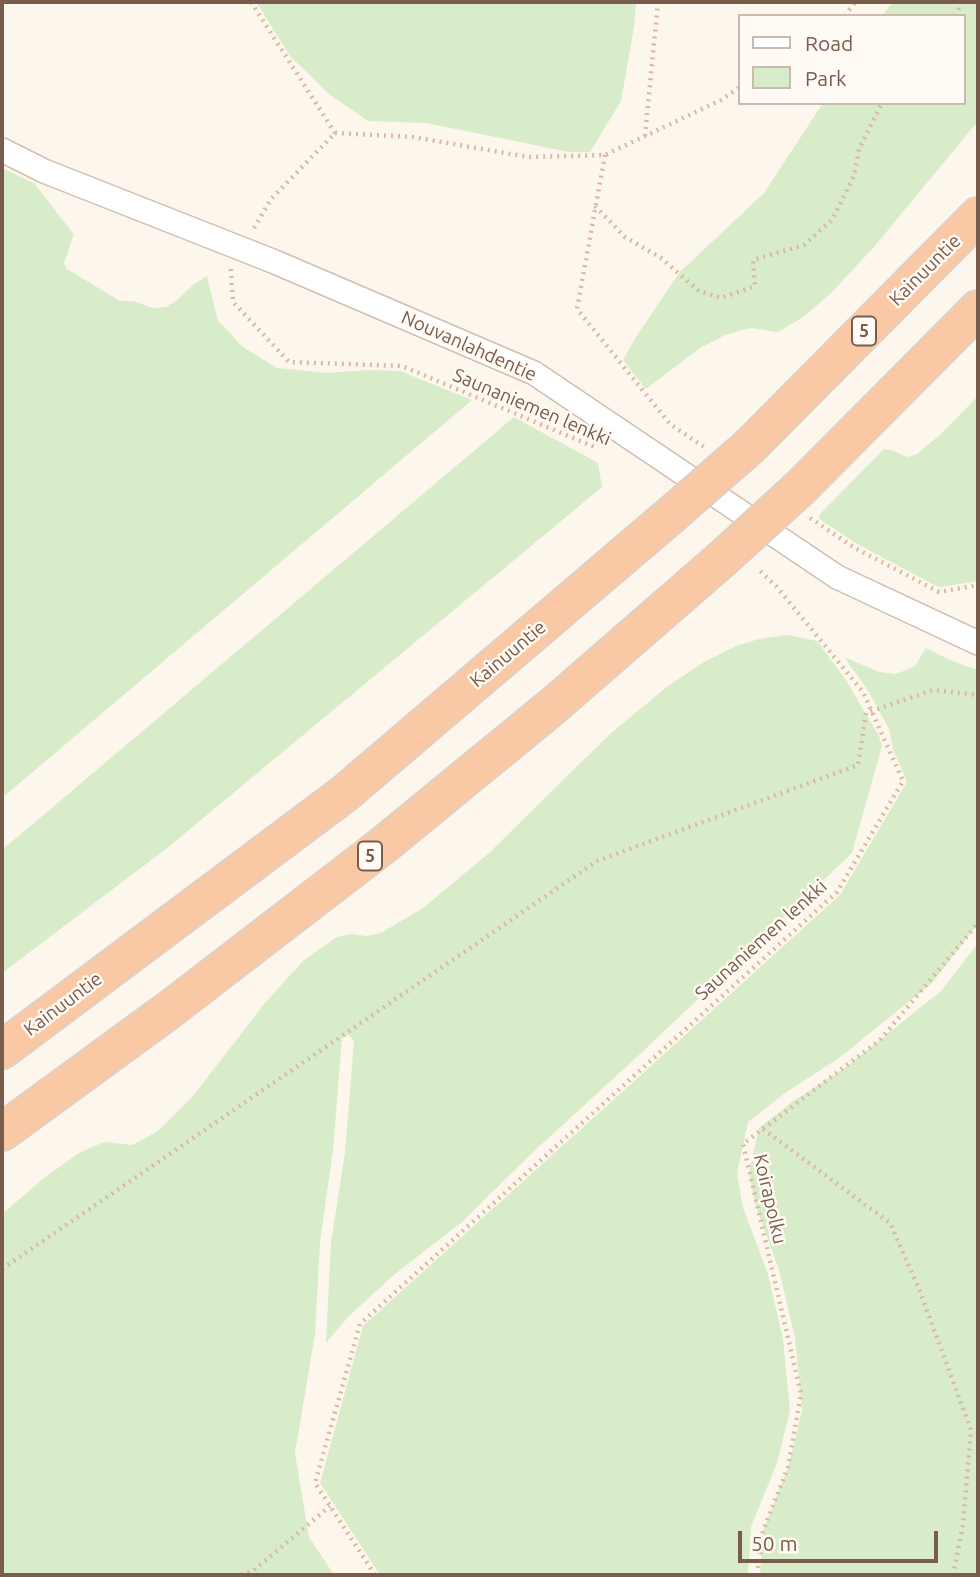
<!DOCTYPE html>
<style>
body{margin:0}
#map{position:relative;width:980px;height:1577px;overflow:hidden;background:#fdf6ec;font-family:Ubuntu,sans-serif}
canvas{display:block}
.frame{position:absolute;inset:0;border:4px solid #7a5c4d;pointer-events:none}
.legend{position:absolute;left:738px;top:14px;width:228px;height:91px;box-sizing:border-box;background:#fffaf3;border:2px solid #cabbb1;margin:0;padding:9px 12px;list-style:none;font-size:21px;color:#7a5c4d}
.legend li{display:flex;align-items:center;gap:14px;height:35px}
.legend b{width:35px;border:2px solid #cabbb1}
.scale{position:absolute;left:738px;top:1531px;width:200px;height:32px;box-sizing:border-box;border:4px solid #7a5c4d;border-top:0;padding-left:9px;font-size:21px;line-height:24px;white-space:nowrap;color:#7a5c4d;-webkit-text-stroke:5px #fffaf3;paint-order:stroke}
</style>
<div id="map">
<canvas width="980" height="1577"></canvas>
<div class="frame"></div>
<ul class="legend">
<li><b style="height:9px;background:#fff"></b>Road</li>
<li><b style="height:19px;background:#d8ecc9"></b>Park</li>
</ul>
<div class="scale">50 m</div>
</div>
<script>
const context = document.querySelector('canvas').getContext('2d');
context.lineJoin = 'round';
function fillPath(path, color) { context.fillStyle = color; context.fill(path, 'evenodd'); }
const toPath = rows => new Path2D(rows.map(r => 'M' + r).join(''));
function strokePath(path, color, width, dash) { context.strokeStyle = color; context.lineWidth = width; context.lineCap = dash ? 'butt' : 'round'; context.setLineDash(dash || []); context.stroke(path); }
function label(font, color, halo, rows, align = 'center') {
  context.font = font + ' Ubuntu,sans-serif'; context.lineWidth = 5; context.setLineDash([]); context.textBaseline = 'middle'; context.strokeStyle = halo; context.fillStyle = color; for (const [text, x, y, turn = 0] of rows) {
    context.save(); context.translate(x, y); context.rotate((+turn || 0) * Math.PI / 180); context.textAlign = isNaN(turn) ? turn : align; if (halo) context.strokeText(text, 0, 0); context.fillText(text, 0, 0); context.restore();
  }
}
fillPath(toPath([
 [256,2,636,2,634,27,621,101,590,152,569,152,426,123,368,121,329,94,290,56],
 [893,2,978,2,978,121,874,247,832,292,805,316,778,332,750,328,725,335,700,348,646,389,623,360,636,337,679,273,764,193,823,103,964,103,964,16,882,16],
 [2,168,34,183,72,232,74,234,64,263,67,269,120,301,133,301,153,308,166,307,177,300,194,284,207,276,218,321,243,347,277,368,329,373,368,370,400,371,472,400,2,798],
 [978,396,978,581,941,587,936,586,857,544,819,519,820,514,884,449,894,451,907,457,917,454,941,434],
 [514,417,598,463,602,487,166,849,2,973,2,850],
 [787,635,817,641,844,677,879,736,882,746,852,853,638,1056,532,1153,462,1222,395,1274,348,1317,326,1343,331,1243,345,1152,354,1041,349,1035,342,1038,333,1150,320,1242,315,1334,295,1453,309,1537,334,1575,2,1575,2,1214,44,1178,79,1153,104,1142,132,1145,158,1131,194,1095,264,1004,304,960,337,937,351,934,367,936,381,933,423,908,490,852,610,734,668,686,704,662,736,646,759,639],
 [926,648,952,661,978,670,978,924,932,983,839,1058,785,1093,748,1122,737,1173,743,1208,768,1274,783,1339,790,1411,777,1463,751,1527,748,1575,380,1575,320,1483,363,1326,840,895,907,782,893,749,889,729,867,689,844,657,879,672,896,674,915,666],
 [978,943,978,1575,760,1575,763,1531,788,1467,802,1411,795,1338,779,1270,755,1204,749,1172,759,1128,792,1102,846,1067,941,991]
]), '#d8ecc9');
const minor = toPath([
 [2,150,44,171,275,262,534,373,837,577,978,643]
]);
const trunk = toPath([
 [750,446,978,216],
 [800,488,978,309],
 [2,1050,344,794,671,515],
 [2,1132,169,1010,381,847,553,706,722,559]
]);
strokePath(minor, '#d1beb0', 26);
strokePath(trunk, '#dad1cd', 40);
strokePath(toPath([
 [251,2,335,133],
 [845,16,855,2],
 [955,16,962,2],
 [335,133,413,137,528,157,605,155,721,100,740,87],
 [645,136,658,2],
 [605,155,577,309,670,424,704,447],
 [595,206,625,237,661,258,699,291,721,298,755,286,753,260,804,245,832,220,854,176,859,149,882,103],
 [254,228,271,199,335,133],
 [231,269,233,302,289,362,402,366,597,448],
 [810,518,855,548,939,592,978,585],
 [763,1129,890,1223,919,1289,971,1430,963,1525,953,1575],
 [2,1269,597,861,858,765,866,713,933,690,978,695],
 [241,1575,253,1571,330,1506],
 [375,1575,315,1483,360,1324,837,892,903,781,863,692,776,586,757,568],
 [757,1575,763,1531,788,1467,801,1394,743,1144,880,1040,978,923]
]), '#d9b8a5', 4.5, [2, 5]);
strokePath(minor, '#fff', 23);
strokePath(trunk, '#f9c8a4', 37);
const trunkBridge = toPath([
 [671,515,750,446],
 [722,559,800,488]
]);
strokePath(trunkBridge, '#dad1cd', 40, []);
strokePath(trunkBridge, '#f9c8a4', 37);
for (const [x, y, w] of [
 [864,331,24],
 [370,856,24]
]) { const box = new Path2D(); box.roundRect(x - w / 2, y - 14.5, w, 29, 5); context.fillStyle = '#fffaf3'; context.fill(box); strokePath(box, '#7a5c4d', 2); }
label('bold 18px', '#7a5c4d', null, [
 ["5",864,331],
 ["5",370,856]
]);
label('19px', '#7a5c4d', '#fffaf3', [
 ["Kainuuntie",925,270,-45],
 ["Nouvanlahdentie",469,346,24],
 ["Saunaniemen lenkki",532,407,23],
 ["Kainuuntie",508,654,-40],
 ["Saunaniemen lenkki",761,940,-42],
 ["Kainuuntie",63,1004,-37],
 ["Koirapolku",770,1199,77]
]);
</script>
